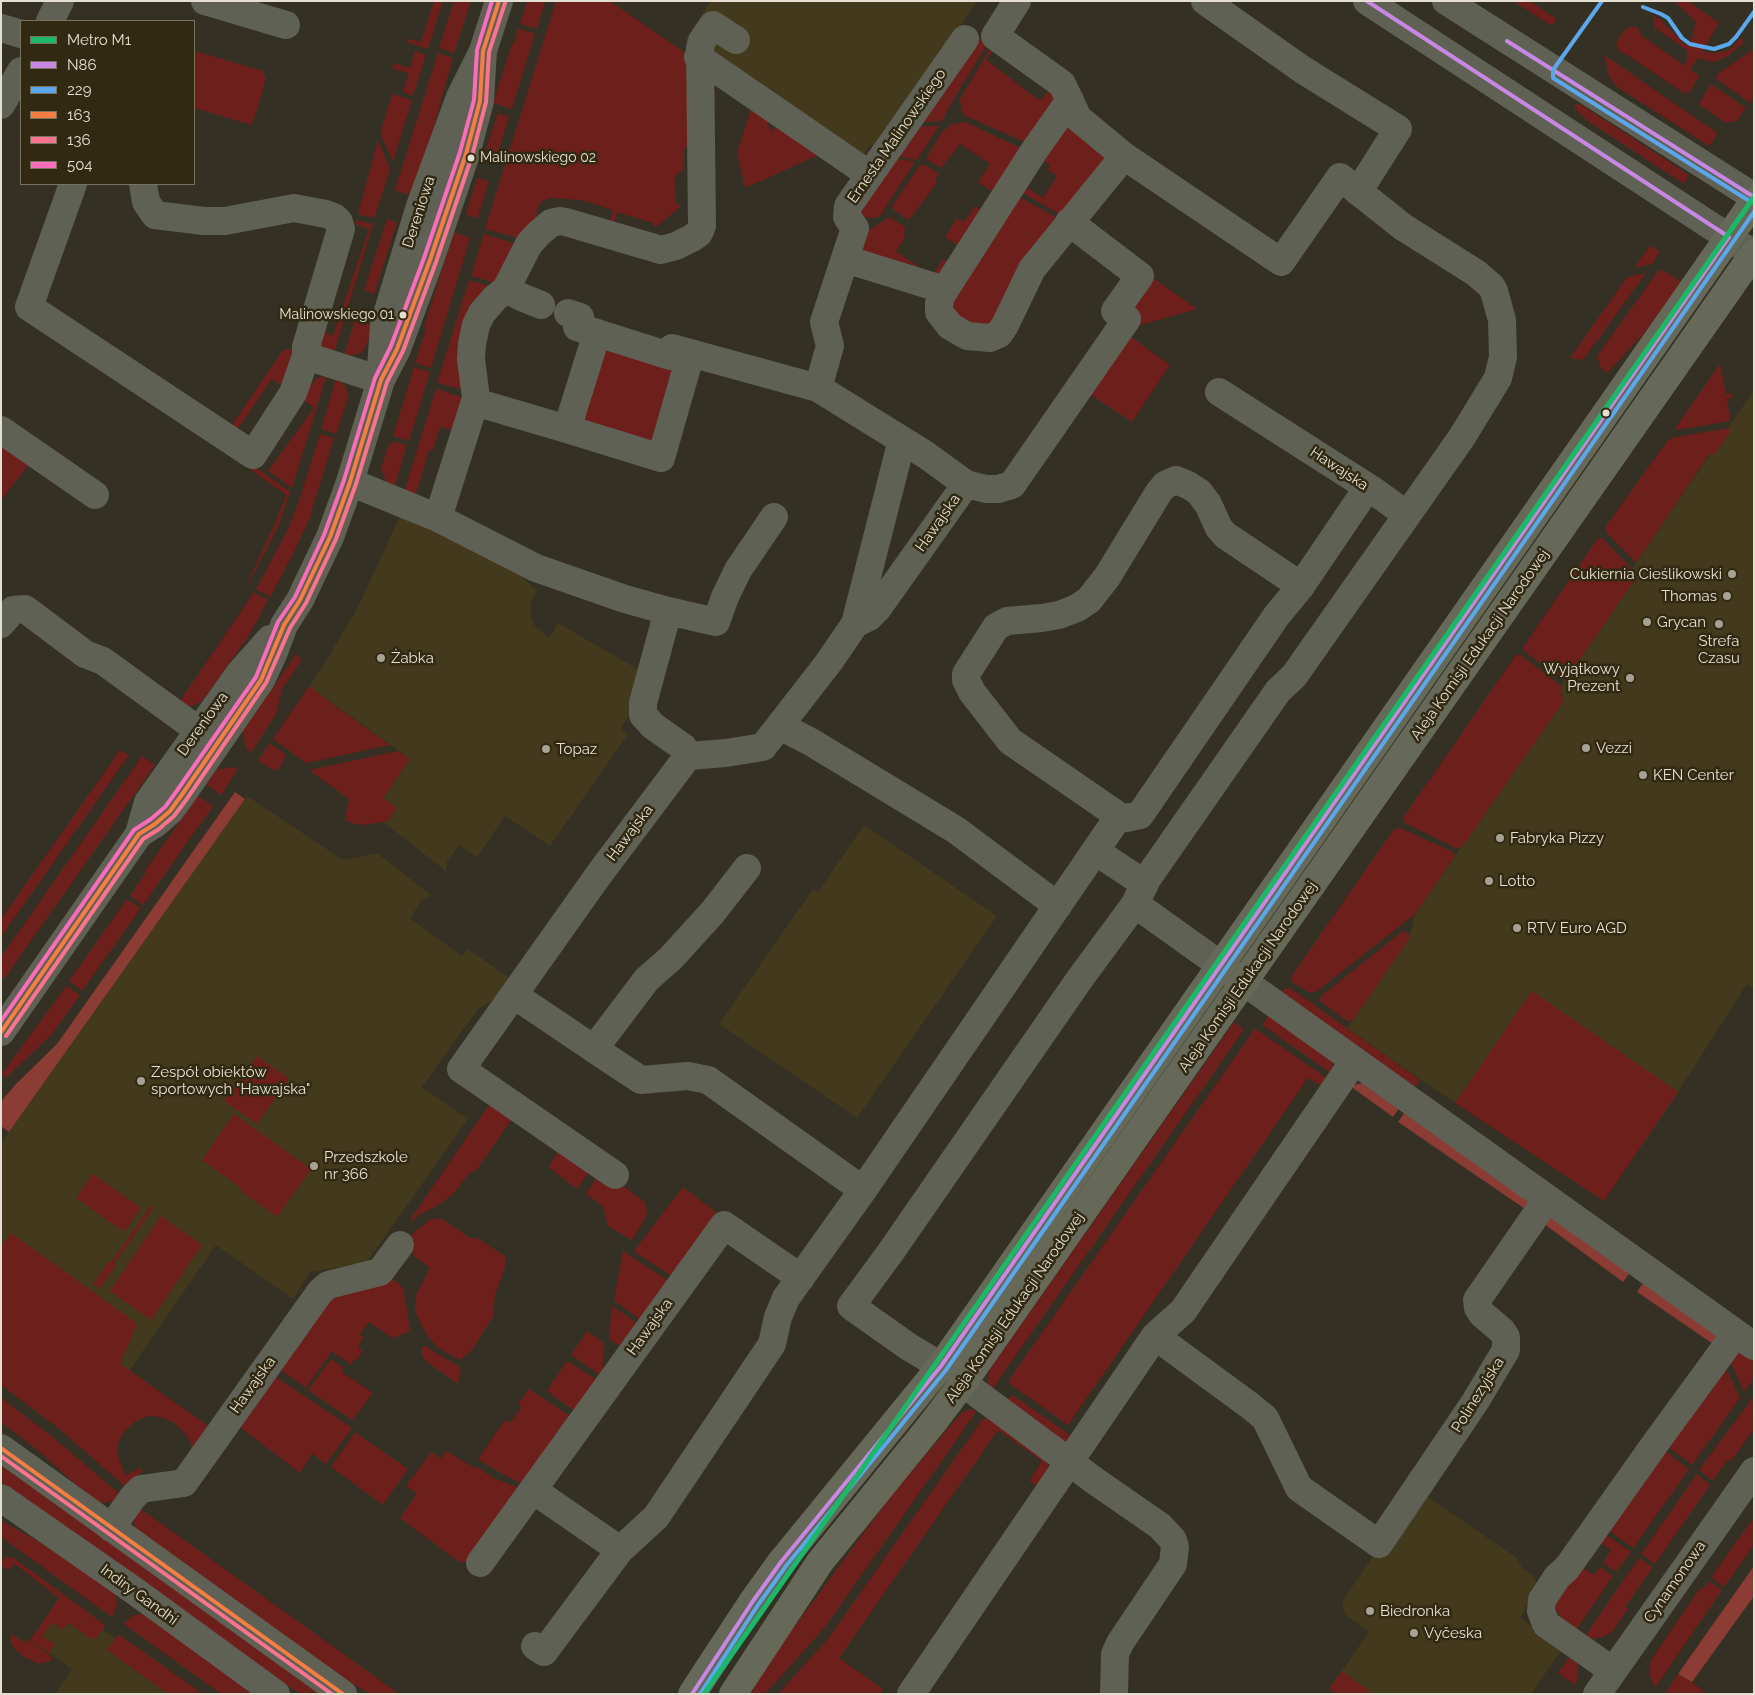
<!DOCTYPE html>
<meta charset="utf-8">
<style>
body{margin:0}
#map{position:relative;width:1755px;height:1695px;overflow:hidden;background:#343023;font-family:Raleway,sans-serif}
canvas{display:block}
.frame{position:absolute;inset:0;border:2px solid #e4dfd1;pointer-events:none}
.legend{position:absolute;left:20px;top:20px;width:175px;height:165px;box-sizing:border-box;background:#312912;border:1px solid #79725e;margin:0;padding:6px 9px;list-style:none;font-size:15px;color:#e4dfd1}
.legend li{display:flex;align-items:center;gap:10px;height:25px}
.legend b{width:25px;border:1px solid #79725e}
</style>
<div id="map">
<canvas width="1755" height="1695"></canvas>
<div class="frame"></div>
<ul class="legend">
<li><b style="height:6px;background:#1ab867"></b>Metro M1</li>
<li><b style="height:6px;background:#c787e3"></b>N86</li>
<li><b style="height:6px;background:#5aa8eb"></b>229</li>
<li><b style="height:6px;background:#f77d43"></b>163</li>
<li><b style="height:6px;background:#fc738d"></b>136</li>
<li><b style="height:6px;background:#fb6dba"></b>504</li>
</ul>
</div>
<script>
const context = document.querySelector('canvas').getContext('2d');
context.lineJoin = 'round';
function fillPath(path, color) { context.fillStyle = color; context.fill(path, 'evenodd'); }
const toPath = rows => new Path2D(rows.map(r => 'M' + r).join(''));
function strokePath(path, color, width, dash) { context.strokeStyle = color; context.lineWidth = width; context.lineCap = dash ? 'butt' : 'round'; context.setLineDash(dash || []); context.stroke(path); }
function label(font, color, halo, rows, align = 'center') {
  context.font = font + ' Raleway,sans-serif'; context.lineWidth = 5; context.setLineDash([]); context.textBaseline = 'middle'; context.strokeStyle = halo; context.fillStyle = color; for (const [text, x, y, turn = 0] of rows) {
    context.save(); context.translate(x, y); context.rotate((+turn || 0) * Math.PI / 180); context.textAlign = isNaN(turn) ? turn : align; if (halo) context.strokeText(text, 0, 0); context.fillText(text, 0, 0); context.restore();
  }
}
fillPath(toPath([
 [711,1,977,1,960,26,965,30,881,152,870,145,860,161,685,40],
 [1754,390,1754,989,1747,984,1678,1092,1604,1201,1455,1103,1347,1028,1409,939,1415,914,1563,702,1561,686,1634,581,1632,569],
 [401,514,519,571,521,576,536,590,531,603,531,617,534,625,549,638,558,623,641,671,630,713,621,729,628,734,550,846,505,816,477,857,459,845,447,861,446,871,383,822,388,820,383,798,410,759,309,686,324,664,358,607],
 [247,796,343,860,377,853,432,896,422,900,410,918,462,956,468,949,511,979,501,995,478,1009,422,1087,468,1119,366,1263,310,1272,293,1299,216,1245,129,1371,1,1377,1,1144],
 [864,825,997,916,857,1118,719,1024,813,889,818,892],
 [1428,1497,1517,1558,1522,1568,1533,1575,1536,1582,1535,1590,1520,1618,1563,1648,1531,1694,1336,1694,1329,1689,1369,1632,1345,1614,1342,1601,1378,1550,1386,1556],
 [59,1598,193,1694,55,1694,72,1669,30,1640]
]), '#43391c');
fillPath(toPath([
 [434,1,443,1,428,49,407,42,408,39,421,42],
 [454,1,471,1,454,53,439,48],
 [527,1,545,1,537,29,520,24],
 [556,1,610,1,691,57,692,143,684,149,684,169,675,176,676,204,680,205,680,207,656,227,653,226,653,223,617,212,613,226,609,223,613,210,581,200,551,198,541,202,538,207,535,224,522,239,485,229],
 [1513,1,1530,1,1555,18,1555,23,1550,25],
 [1674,1,1688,1,1719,23,1702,52,1714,53,1727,51,1733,47,1740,38,1745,42,1725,58,1713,62,1698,58,1690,70,1699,76,1691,90,1685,94,1630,57,1619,51,1616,44,1622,33,1629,27,1637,27,1641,35,1685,66,1688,51,1655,28,1652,15,1661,20,1684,44,1690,46,1696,22],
 [518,28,535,34,512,109,493,103,512,44,514,44],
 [974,34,982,40,985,48,953,100,942,121,911,123],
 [993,44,995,48,986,60,1040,101,1050,89,1054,99,1029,144,964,115,961,110,960,99],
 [1754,49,1754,97,1750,103,1715,78,1720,72],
 [195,51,263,71,266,79,252,125,194,108,194,55],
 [415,51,426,55,413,96,403,92,409,73,393,69,392,66,394,64,397,64,410,68],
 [438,53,453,58,434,126,413,193,409,192,408,195,395,190],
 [1604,55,1716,132,1717,135,1709,146,1617,87,1609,76],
 [1711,84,1746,108,1736,122,1724,122,1699,104],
 [392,94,412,100,393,161,382,138,381,131],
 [753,104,766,113,769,127,773,131,779,122,823,153,745,188,737,152],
 [1575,104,1580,104,1689,175,1684,184,1588,121,1575,109],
 [498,113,509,117,498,153,486,149],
 [965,122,1025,150,997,195,978,182,990,164,960,144,941,168,928,160,927,157,942,132,952,124],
 [1069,124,1111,152,1066,218,1019,191,1022,185,1043,198,1057,176,1048,170,1050,165,1039,158],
 [939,126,917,160,889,155,908,127],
 [378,140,390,169,375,217,369,217,358,214],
 [888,157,915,162,880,216,875,218,850,216],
 [920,165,925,165,939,174,935,181,937,183,909,220,893,209,892,206],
 [477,178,489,181,478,217,476,218,467,215,466,213],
 [1016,195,1063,221,992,330,955,320,947,298],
 [975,206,980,209,983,214,960,247,945,237,957,218,964,222],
 [890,217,906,228,903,234,906,236,896,251,932,276,943,259,951,266,951,271,942,277,928,279,852,256,858,237],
 [387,219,397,223,374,294,364,290],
 [356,220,373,224,333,356,319,346,320,329,333,336,369,229,355,224],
 [454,232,470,238,431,368,415,363,426,328,424,327],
 [484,234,519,245,499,284,471,276],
 [1651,246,1660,252,1652,264,1634,268,1649,247],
 [1663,270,1681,282,1644,333,1607,373,1601,369,1597,356,1658,271],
 [1146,273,1197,309,1134,327,1123,308],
 [1646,273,1583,360,1570,358,1627,277],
 [469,280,495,288,469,391,437,383],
 [355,320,373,325,366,346,363,351,358,354,343,357],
 [1131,337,1170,365,1132,422,1085,391],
 [603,341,684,366,660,449,578,425],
 [289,349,293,350,287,389,272,379,234,434,233,423,283,350],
 [1720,364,1726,394,1731,393,1733,398,1727,399,1730,421,1677,430,1676,427],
 [414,367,430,372,409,441,393,436],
 [323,377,326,377,292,488,268,471,314,408,300,397,317,378],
 [336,379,346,386,348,398,336,434,321,429],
 [436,389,467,399,457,431,440,427,433,450,429,450,418,488,413,497,404,492],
 [1729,428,1730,432,1714,455,1710,453,1636,563,1606,532,1606,526,1668,440,1676,437],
 [320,434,334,438,309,520,292,556,270,597,256,589,288,529,301,495],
 [1,436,33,459,1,500],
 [392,441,407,445,394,488,387,483,381,469,388,446,390,446],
 [254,466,290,492,280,522,266,551,243,592,275,523,286,495,251,470],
 [1598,538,1603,539,1632,569,1634,581,1569,675,1559,677,1524,651,1523,647],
 [254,592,268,600,248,637,202,701,192,706,178,704],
 [297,653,301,661,282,689,276,714,251,753,245,746,243,730],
 [1516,655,1521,655,1561,686,1563,702,1462,847,1456,848,1405,823,1403,818],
 [309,686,334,705,390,745,306,763,273,739],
 [270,743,285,754,285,757,279,769,273,770,258,760],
 [120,750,129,755,1,937,1,919],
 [398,751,410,759,383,798,397,808,388,821,383,822,362,825,355,824,345,820,349,799,309,770],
 [142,756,155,765,4,979,1,977,1,957],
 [229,767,238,769,221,795,206,784,216,770],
 [198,796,213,806,143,905,130,896,146,873,144,872],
 [1400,828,1453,852,1455,856,1415,914,1316,992,1308,992,1292,982,1291,977,1394,829],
 [127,899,141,908,82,991,69,981],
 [1403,931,1409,934,1409,939,1353,1020,1347,1021,1320,1001,1321,996],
 [66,986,80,995,52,1034,6,1078,2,1074],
 [1289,987,1420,1080,1413,1089,1283,997,1282,991],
 [1532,991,1678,1092,1604,1201,1455,1103],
 [1270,1013,1332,1060,1333,1069,1332,1074,1264,1026,1263,1024],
 [1234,1022,1243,1029,1243,1031,993,1388,990,1387,987,1380,990,1369],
 [1256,1029,1328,1079,1323,1087,1308,1078,1068,1425,1010,1384,1009,1380,1254,1030],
 [257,1056,289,1079,257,1124,224,1101],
 [493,1099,516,1113,475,1172,472,1170,454,1193,437,1206,420,1214,412,1221,410,1220],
 [234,1114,311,1169,277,1217,242,1192,240,1187,202,1160],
 [563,1145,593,1166,577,1189,548,1167],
 [600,1171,607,1174,646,1203,647,1215,632,1240,608,1226,603,1206,586,1194],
 [93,1174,141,1208,124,1232,76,1198],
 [683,1187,720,1215,678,1280,636,1253,635,1250],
 [151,1205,154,1207,114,1264,116,1266,99,1289,93,1284,109,1261,111,1262],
 [161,1216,202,1245,151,1320,110,1291],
 [431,1219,442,1219,470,1238,477,1238,505,1256,505,1268,495,1294,493,1317,471,1351,460,1360,438,1348,426,1334,415,1311,416,1295,430,1268,414,1256,412,1234],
 [11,1233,135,1322,136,1327,122,1358,122,1365,214,1430,193,1461,191,1443,184,1432,173,1422,160,1417,148,1416,136,1421,124,1432,118,1443,118,1455,121,1465,126,1475,140,1468,143,1470,127,1488,57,1427,1,1385,1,1246],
 [623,1251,673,1284,644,1323,614,1300],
 [390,1279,397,1282,403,1288,410,1330,408,1332,393,1338,369,1322,360,1334,364,1337,358,1347,363,1351,357,1360,354,1359,351,1365,332,1351,306,1388,274,1365,330,1290],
 [612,1306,643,1327,625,1349,609,1339],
 [587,1331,604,1343,602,1376,571,1355],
 [425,1346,458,1366,461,1370,458,1384,427,1362,422,1356,421,1351,422,1347],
 [1741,1351,1754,1357,1754,1378,1744,1392,1728,1356],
 [331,1359,343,1367,342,1372,373,1393,352,1420,308,1390],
 [567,1361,601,1382,580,1415,547,1391],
 [1723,1362,1740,1398,1692,1465,1663,1443],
 [270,1373,352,1428,326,1464,312,1453,300,1473,235,1423],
 [529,1389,577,1421,527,1486,502,1474,478,1459,505,1420,510,1423,522,1407,518,1404],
 [1014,1396,1073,1437,1070,1441,1062,1442,1003,1399],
 [1754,1396,1754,1429,1731,1461,1728,1460,1714,1479,1711,1480,1699,1470],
 [1,1398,50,1435,121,1495,115,1501,99,1503,85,1493,41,1453,1,1422],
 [971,1409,973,1409,976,1412,825,1627,765,1694,751,1694,769,1661,891,1496,961,1413],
 [990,1417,1045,1458,1049,1468,1044,1491,1029,1481,1042,1461,998,1430,839,1658,883,1689,880,1694,778,1694,828,1639,982,1420],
 [355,1432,408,1469,383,1505,331,1467],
 [1660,1447,1689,1469,1633,1548,1604,1527],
 [431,1452,441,1459,445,1452,448,1452,473,1467,479,1468,493,1478,527,1491,471,1562,459,1562,400,1518,417,1494,406,1486],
 [1,1464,323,1694,301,1694,288,1686,134,1577,1,1482],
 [1697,1474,1710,1485,1655,1564,1641,1554],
 [138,1507,352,1660,399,1694,370,1694,348,1681,135,1530,134,1518],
 [1754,1517,1754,1545,1724,1587,1713,1579,1712,1576],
 [1,1521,45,1545,111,1590,116,1597,117,1605,112,1617,1,1537],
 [1601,1531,1631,1552,1616,1572,1603,1563,1611,1550,1596,1540,1579,1565,1594,1575,1600,1567,1613,1576,1575,1631,1563,1621,1556,1610,1555,1604,1557,1594],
 [7,1557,14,1558,105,1625,97,1638,91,1639,69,1623,63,1630,53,1623,42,1636,55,1644,49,1653,30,1640,59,1598,15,1564,9,1570,1,1565,3,1559],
 [1639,1558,1653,1567,1625,1607,1628,1609,1612,1632,1605,1636,1593,1639,1585,1636],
 [1710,1582,1722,1590,1655,1688,1649,1674,1651,1660,1700,1588,1703,1589,1707,1583],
 [139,1614,146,1614,255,1694,221,1694,124,1624,132,1616],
 [12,1634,25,1643,28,1639,53,1658,50,1661,39,1664,24,1657,12,1646,10,1640],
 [118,1634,203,1694,168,1694,107,1650],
 [1572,1654,1578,1665,1578,1678,1575,1685,1558,1673],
 [1342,1671,1373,1694,1336,1694,1329,1689],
 [1678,1674,1692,1682,1705,1692,1704,1694,1665,1694]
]), '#6d201b');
fillPath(toPath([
 [235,792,245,799,9,1132,1,1126,1,1102,4,1098,15,1085,57,1044],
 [1366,1082,1402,1104,1393,1117,1350,1086],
 [1407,1109,1536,1199,1528,1211,1398,1122],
 [1548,1210,1631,1271,1623,1282,1540,1221],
 [1645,1280,1724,1334,1716,1346,1637,1292],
 [1754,1566,1754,1596,1692,1682,1678,1674]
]), '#8b3c34');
strokePath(toPath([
 [205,1,286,25],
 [1205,1,1303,70,1398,129,1358,192],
 [1367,1,1754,254],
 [1446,1,1754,197],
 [50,21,60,1],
 [1,28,21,34],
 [698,57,870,175],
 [1070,100,1034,151,941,296,939,304,939,312,950,326,967,336,990,338,999,334,1005,325,1032,269,1124,156],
 [1,105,21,71],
 [73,184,29,307,253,455,293,393,306,356,306,347,341,229,339,222,334,217,326,214,294,208,225,221,204,221,155,215,146,202,143,184],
 [845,259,945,290],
 [506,289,519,296,541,305],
 [568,313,580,317,577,327,597,333],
 [306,356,381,380],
 [381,369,384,324,420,206,460,97,483,51,499,1],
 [818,388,926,455,966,484],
 [1219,392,1374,491,1407,515],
 [475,402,567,429,597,333,670,356,672,348,818,388,830,346,824,322,855,228,847,217,848,206,965,39],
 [567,429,661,458,691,353],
 [1,430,95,495],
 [350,482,438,518,536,568,625,599,668,611,716,622,725,597,738,570,774,517],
 [438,518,476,398,471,359,472,344,476,325,482,313,495,298,506,289,529,244,539,233,551,223,560,221,566,222,661,250,676,246,692,238,699,233,702,226,700,48,702,41,713,25,736,40],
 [1301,586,1225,535,1219,528,1208,504,1199,492,1188,485,1176,480,1165,485,1159,492,1107,577,1089,600,1077,608,1059,615,1042,618,1007,621,996,627,966,674,966,680,972,692,1010,741,1119,816,1126,818,1140,815,1277,615,1301,586,1368,487],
 [668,611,643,703,643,715,653,726,683,747,688,756],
 [1,624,13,610,25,609,85,654,103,661,198,730],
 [855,624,902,440],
 [780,726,811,742,956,830,1058,906],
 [139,834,155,824,170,811,181,796,261,680,274,652,284,625,300,600,330,537,350,482,381,380,397,349,430,260,466,154,480,101,483,51],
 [1095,851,1145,884],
 [747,868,712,913,670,959,647,979,594,1049,641,1080,688,1076,708,1080,863,1190],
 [1135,904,1754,1346],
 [514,995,594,1049],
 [1,1032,139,834,148,802,239,674,270,639],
 [615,1175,461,1069,600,873,688,756,726,753,763,747,829,662,855,624,869,617,878,608,966,484,986,489,998,489,1012,485,1127,319,1115,311,1140,276,1069,222],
 [1155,1336,1249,1405,1265,1418,1299,1488,1379,1544,1475,1402,1506,1350,1506,1337,1502,1331,1482,1314,1478,1308,1477,1300,1547,1199],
 [941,1366,909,1347,851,1306,890,1253,1079,980,1135,904,1147,879,1278,691,1294,676,1462,437,1498,378,1503,357,1502,320,1494,291,1491,286,1476,273,1403,227,1340,177,1281,262,1124,156,1078,118,1062,84,995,36,1017,1],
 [963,1383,1095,1481,1160,1526,1173,1540,1175,1547,1173,1564,1120,1643,1115,1654,1114,1694],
 [1,1448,343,1694],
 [533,1490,620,1550],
 [1,1498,136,1592,276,1694],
 [111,1528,133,1497,141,1489,184,1483,320,1292,328,1285,380,1272,400,1245],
 [480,1563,724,1225,801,1278],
 [535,1646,544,1652,620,1550,656,1517,772,1344,778,1317,786,1298,863,1190,1119,816],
 [1613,1671,1546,1624,1541,1611,1542,1600,1557,1577,1567,1568,1657,1441,1736,1333],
 [911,1694,1155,1336,1183,1311,1354,1061],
 [1597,1694,1754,1471]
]), '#5e6154', 28);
strokePath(toPath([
 [692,1694,753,1601,781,1562,941,1366,1754,201],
 [733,1694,820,1562,932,1424,963,1383,1754,253]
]), '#666858', 28);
strokePath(toPath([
 [1507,41,1754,197],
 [692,1694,753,1601,781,1562,941,1366,1729,237,1367,1]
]), '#c787e3', 4);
strokePath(toPath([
 [1602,1,1553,70,1553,78,1751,202],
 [1643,7,1661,14,1668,18,1682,38,1690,44,1714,49,1729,44,1736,37,1754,12],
 [700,1694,758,1605,786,1566,946,1370,1754,212]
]), '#5aa8eb', 4);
strokePath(toPath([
 [1,1032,139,834,155,824,170,811,181,796,261,680,284,625,300,600,330,537,350,482,381,380,397,349,430,260,466,154,480,101,483,51,499,1],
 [1,1448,343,1694]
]), '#f77d43', 4);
strokePath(toPath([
 [6,1036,143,839,159,829,174,816,186,800,266,683,290,628,306,603,336,539,356,484,387,382,403,351,436,262,472,156,486,102,489,52,505,3],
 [1,1456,332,1694]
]), '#fc738d', 4);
strokePath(toPath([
 [1,1021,134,830,151,819,165,807,176,792,256,677,278,622,295,597,324,535,344,480,375,378,391,346,424,258,460,152,474,100,477,50,492,1]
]), '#fb6dba', 4);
strokePath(toPath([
 [704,1694,1754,197]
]), '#1ab867', 5);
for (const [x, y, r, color] of [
 [471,158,4.5,"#e4dfd1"],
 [403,315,4.5,"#e4dfd1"],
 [1606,413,4.5,"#e4dfd1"],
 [1732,574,5,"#a6a294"],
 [1727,596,5,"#a6a294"],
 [1647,622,5,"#a6a294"],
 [1719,624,5,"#a6a294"],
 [381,658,5,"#a6a294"],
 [1630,678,5,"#a6a294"],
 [1586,748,5,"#a6a294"],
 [546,749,5,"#a6a294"],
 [1643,775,5,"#a6a294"],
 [1500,838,5,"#a6a294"],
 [1489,881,5,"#a6a294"],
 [1517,928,5,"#a6a294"],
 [141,1081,5,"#a6a294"],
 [314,1166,5,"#a6a294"],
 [1370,1611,5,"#a6a294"],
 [1414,1633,5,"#a6a294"]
]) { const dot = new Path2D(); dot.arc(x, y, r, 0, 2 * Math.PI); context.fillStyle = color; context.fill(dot); strokePath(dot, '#312912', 2); }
label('14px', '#e4dfd1', '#312912', [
 ["Malinowskiego 02",480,158],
 ["Malinowskiego 01",394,315,"right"]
], 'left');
label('15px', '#e4dfd1', '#312912', [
 ["Ernesta Malinowskiego",897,136,-55],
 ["Dereniowa",419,212,-72],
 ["Hawajska",1339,469,33],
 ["Hawajska",938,523,-55],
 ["Aleja Komisji Edukacji Narodowej",1480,645,-55],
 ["Dereniowa",203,724,-54],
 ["Hawajska",630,833,-53],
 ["Aleja Komisji Edukacji Narodowej",1248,977,-55],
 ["Aleja Komisji Edukacji Narodowej",1015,1308,-55],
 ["Hawajska",650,1327,-54],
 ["Hawajska",253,1385,-54],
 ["Polinezyjska",1478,1395,-58],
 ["Cynamonowa",1675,1582,-55],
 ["Indiry Gandhi",139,1595,36]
]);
label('15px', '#e4dfd1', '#312912', [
 ["Cukiernia Cieślikowski",1722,574,"right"],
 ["Thomas",1717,596,"right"],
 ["Grycan",1657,622],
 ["Strefa",1719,641,"center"],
 ["Czasu",1719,658,"center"],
 ["Żabka",391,658],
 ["Wyjątkowy",1620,669,"right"],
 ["Prezent",1620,686,"right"],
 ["Vezzi",1596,748],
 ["Topaz",556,749],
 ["KEN Center",1653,775],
 ["Fabryka Pizzy",1510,838],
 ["Lotto",1499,881],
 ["RTV Euro AGD",1527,928],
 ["Zespół obiektów",151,1072],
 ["sportowych \"Hawajska\"",151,1089],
 ["Przedszkole",324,1157],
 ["nr 366",324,1174],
 ["Biedronka",1380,1611],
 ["Vyčeska",1424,1633]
], 'left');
</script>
